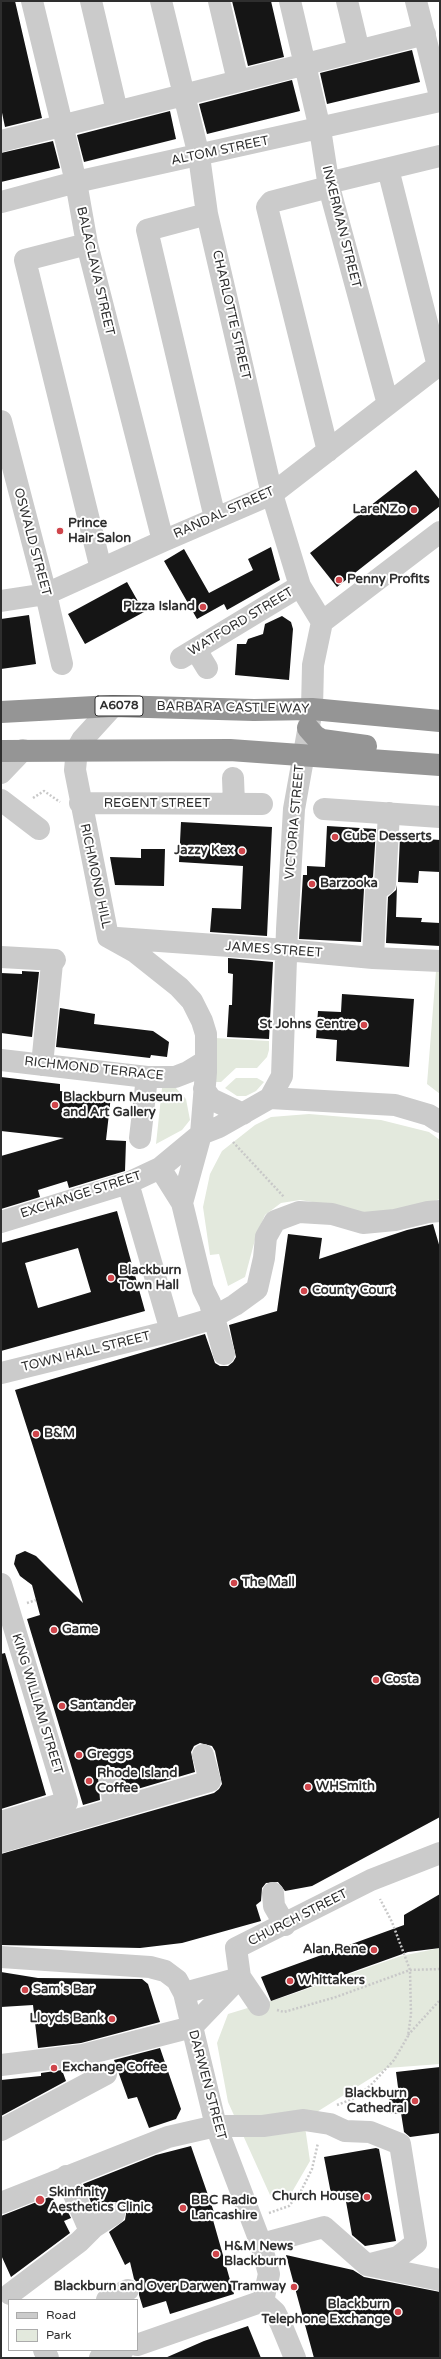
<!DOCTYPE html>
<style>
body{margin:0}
#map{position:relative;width:441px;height:2359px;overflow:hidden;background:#fff;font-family:"Varela Round",sans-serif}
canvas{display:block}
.frame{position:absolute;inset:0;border:2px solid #2e2e2e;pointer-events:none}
.legend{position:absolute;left:8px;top:2299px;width:130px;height:52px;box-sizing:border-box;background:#fff;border:1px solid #ababab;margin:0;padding:5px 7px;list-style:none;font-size:12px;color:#2e2e2e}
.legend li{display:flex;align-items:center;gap:8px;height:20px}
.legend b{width:20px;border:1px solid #ababab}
</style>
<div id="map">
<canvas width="441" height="2359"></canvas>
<div class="frame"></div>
<ul class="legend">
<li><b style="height:5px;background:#cbcbcb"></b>Road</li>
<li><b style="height:11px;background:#e3e9dd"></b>Park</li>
</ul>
</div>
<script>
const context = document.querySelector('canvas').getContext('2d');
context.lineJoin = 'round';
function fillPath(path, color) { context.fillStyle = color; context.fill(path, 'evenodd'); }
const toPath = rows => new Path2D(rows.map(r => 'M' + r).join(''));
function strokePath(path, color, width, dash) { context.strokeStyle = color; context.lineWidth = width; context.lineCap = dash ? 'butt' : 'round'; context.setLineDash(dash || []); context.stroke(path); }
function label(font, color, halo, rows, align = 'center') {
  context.font = font + ' "Varela Round",sans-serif'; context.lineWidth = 4; context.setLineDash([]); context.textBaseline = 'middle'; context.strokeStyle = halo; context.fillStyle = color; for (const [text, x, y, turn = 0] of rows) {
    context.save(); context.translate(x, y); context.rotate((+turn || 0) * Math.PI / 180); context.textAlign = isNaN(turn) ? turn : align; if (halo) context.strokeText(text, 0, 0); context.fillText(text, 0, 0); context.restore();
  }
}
fillPath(toPath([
 [436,971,440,971,440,1094,427,1084],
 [215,1038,269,1041,269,1050,267,1057,257,1068,236,1068,221,1082,216,1082],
 [236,1078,257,1078,264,1082,256,1091,246,1096,237,1096,225,1088],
 [175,1087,186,1099,190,1120,182,1130,156,1144,162,1088],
 [309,1114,381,1120,429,1132,440,1140,440,1199,426,1204,365,1215,332,1205,300,1200,281,1203,265,1215,256,1236,245,1277,228,1286,219,1254,210,1255,203,1207,210,1174,222,1151,255,1125,271,1117],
 [440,1948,440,2064,387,2068,304,2120,310,2161,292,2192,270,2195,228,2102,217,2043,228,2014,287,1996,401,1956]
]), '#e3e9dd');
fillPath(toPath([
 [1,1,15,1,42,118,5,127,1,108],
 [232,1,271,1,284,57,248,66],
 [412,50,420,82,327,104,320,73],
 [292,80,300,111,207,134,199,104],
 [170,111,176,139,84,162,77,135],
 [53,141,60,168,1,182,1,153],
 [416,470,440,500,440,506,337,587,310,553],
 [271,547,280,580,227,610,224,604,197,619,164,561,184,549,209,593,253,570,248,559],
 [127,582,144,612,85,644,68,614],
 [29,615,36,664,1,669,1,619],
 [282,616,291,622,293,629,289,680,235,675,237,644,246,644,248,639,263,634,265,624],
 [181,822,272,827,267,936,210,932,212,908,241,909,243,866,179,862],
 [327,826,376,829,373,877,365,884,364,889,361,942,299,939,303,875,307,875,307,866,325,867],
 [400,837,440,840,440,872,419,871,418,883,398,882],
 [141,849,165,849,164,886,115,885,110,857,141,858],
 [397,885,396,917,422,918,421,922,440,923,440,946,386,943,388,897,396,890],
 [228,958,273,962,269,1039,227,1037,229,1005,232,1005,233,974,228,973],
 [22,971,39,972,32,1037,1,1033,1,973,22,974],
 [342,994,414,999,409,1067,336,1061,337,1040,316,1038,318,1011,341,1012],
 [60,1008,95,1014,94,1024,153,1031,169,1042,167,1057,151,1055,150,1058,56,1047],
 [1,1077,60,1084,60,1091,111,1096,106,1140,126,1141,125,1171,69,1188,67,1181,38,1190,40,1197,1,1209,1,1156,64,1138,1,1131],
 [117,1211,145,1311,1,1351,1,1243],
 [78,1248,91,1292,38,1308,25,1263],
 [433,1224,440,1248,440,1817,312,1886,285,1891,278,1882,266,1883,262,1888,261,1901,256,1905,261,1921,182,1943,140,1948,1,1945,1,1854,214,1793,219,1789,222,1784,215,1751,212,1746,200,1743,194,1746,191,1752,195,1772,124,1793,120,1772,114,1767,108,1767,102,1769,98,1775,100,1800,83,1805,27,1619,40,1615,32,1585,20,1576,14,1564,16,1555,25,1551,36,1556,83,1603,15,1390,205,1334,215,1363,220,1366,228,1366,233,1362,236,1357,229,1325,277,1311,288,1234,322,1238,319,1259,407,1230],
 [5,1653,46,1795,1,1809,1,1654],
 [440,1894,440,1948,408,1952,271,2001,261,1977,404,1925,404,1915],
 [1,1972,38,1978,142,1979,148,1984,160,2022,81,2043,38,2048,33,2005,1,2007],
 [160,2048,181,2109,176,2119,149,2128,137,2097,128,2099,114,2060],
 [440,2067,440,2133,410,2137,404,2132,401,2113,391,2114,389,2097,399,2095,396,2072],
 [62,2070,66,2081,1,2116,1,2080,41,2076,41,2073],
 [191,2146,216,2218,213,2220,234,2294,170,2314,166,2301,143,2308,139,2295,139,2285,134,2279,130,2262,125,2265,109,2232,125,2220,126,2214,125,2208,120,2203,114,2202,98,2209,97,2208,94,2209,83,2184,156,2155],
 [376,2148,379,2149,396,2241,365,2246,352,2235,345,2196,332,2199,324,2157],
 [52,2196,62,2216,66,2208,71,2218,64,2221,70,2233,11,2277,1,2255,1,2216],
 [286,2255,353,2270,364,2277,440,2292,440,2358,314,2358],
 [248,2326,261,2358,165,2358,204,2341]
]), '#151515');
strokePath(toPath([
 [33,798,44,791,60,802],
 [233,1142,284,1197],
 [27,1603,36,1600],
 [277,2010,284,2012,336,1997,410,1970,440,1969],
 [408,2035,440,2000],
 [337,2105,355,2098,371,2085,394,2060,408,2036,411,2014,410,1970,392,1922,380,1899],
 [269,2213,289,2206,301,2191,312,2169,318,2143]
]), '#c8c8c8', 2.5, [2, 2]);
strokePath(toPath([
 [32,1,76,182,87,244,163,541],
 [91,1,117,111],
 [161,1,199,156,207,214,272,494,300,586,322,622],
 [219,1,238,81],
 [290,1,320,129,329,187,388,404],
 [347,1,359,51],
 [416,1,440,96],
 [1,141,425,34],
 [388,169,438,366],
 [328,183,440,156],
 [1,202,76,182,440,101],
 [207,214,147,230,215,518],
 [87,244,25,260,101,569],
 [1,421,46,594,62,664],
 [328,451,267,207,271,202,329,187],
 [1,601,46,594,163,541,272,494,440,364],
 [196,650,207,668],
 [181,658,300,586],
 [113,706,82,740,77,749,75,770,108,937,135,952,179,987,192,1001,202,1021,206,1034,206,1072,201,1134,182,1203],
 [1,773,23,750],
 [233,778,234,804],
 [1,800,39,829],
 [80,803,262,804],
 [324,809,440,817],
 [117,938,286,950,373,958,440,961],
 [1,957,55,960,52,963,42,1065],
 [373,958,376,890,385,884,389,813],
 [1,1060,147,1077,175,1077,188,1072,206,1061],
 [204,1089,211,1099,243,1114],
 [270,1098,282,1076,287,929,294,809,312,709,313,665,322,622,440,532],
 [140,1138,147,1077],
 [160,1168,182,1203,203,1289,210,1303,224,1354],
 [128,1183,171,1331],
 [1,1222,128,1183,160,1168,201,1134,219,1127,270,1098,395,1105,429,1115,440,1122],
 [1,1373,171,1331,208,1320,235,1305,257,1289,264,1258,266,1237,275,1221,299,1212,332,1214,363,1223,395,1220,428,1212,440,1211],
 [1,1584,67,1802,1,1822],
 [110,1779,114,1809],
 [1,1842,210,1781,203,1755],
 [273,1893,274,1906,285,1925],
 [1,1957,150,1967,165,1971,177,1980,184,1993,216,2126,261,2244,269,2274,263,2301],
 [184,1993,239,1978],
 [259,2005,240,1977,236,1948,371,1880,440,1853],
 [1,2065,83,2055,192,2027,240,1977],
 [1,2130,106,2074],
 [66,2176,90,2231],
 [1,2203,168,2137,216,2126,263,2126,304,2120,330,2124,345,2131,370,2132,400,2144,416,2243,398,2257,367,2265],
 [261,2244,324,2227,367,2265,440,2280],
 [10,2294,79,2242,94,2227,114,2214],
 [107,2300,128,2290],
 [263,2301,275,2312,281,2324,295,2358],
 [137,2345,263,2301],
 [44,2350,48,2358],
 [100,2358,123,2350]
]), '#cbcbcb', 22);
strokePath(toPath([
 [1,712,113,706,254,710,312,709,440,721],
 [308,728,315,736,322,740,366,746],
 [1,751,230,750,440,765]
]), '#959595', 22);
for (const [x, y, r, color] of [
 [414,510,4,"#cf454b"],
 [60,531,4,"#cf454b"],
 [339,580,4,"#cf454b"],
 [203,607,4,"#cf454b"],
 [335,837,4,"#cf454b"],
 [242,851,4,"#cf454b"],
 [312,884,4,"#cf454b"],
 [364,1025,4,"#cf454b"],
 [55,1105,4,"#cf454b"],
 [111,1278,4,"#cf454b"],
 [304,1291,4,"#cf454b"],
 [36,1434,4,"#cf454b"],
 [234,1583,4,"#cf454b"],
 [54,1630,4,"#cf454b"],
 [376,1680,4,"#cf454b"],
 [62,1706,4,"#cf454b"],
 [79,1755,4,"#cf454b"],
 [89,1781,4,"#cf454b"],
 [308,1787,4,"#cf454b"],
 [374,1950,4,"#cf454b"],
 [290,1981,4,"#cf454b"],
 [25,1990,4,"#cf454b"],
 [112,2019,4,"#cf454b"],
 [54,2068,4,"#cf454b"],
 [415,2101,4,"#cf454b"],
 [367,2197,4,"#cf454b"],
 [40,2200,5,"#cf454b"],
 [183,2208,4,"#cf454b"],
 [216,2254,4,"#cf454b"],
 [294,2287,4,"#cf454b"],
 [398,2312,4,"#cf454b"]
]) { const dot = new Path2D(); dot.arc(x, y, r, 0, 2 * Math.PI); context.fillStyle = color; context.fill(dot); strokePath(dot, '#fff', 1.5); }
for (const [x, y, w] of [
 [119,706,48]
]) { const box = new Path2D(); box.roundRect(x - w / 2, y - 10, w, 20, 3); context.fillStyle = '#fff'; context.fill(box); strokePath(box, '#2e2e2e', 1); }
label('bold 12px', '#2e2e2e', null, [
 ["A6078",119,706]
]);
label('13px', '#2e2e2e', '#fff', [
 ["ALTOM STREET",220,151,-12],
 ["INKERMAN STREET",341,227,76],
 ["BALACLAVA STREET",95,271,77],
 ["CHARLOTTE STREET",231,315,77],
 ["RANDAL STREET",224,513,-24],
 ["OSWALD STREET",32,542,75],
 ["WATFORD STREET",241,622,-31],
 ["BARBARA CASTLE WAY",233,708,1],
 ["REGENT STREET",157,804],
 ["VICTORIA STREET",295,822,-85],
 ["RICHMOND HILL",95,876,78],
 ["JAMES STREET",274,950,4],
 ["RICHMOND TERRACE",94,1069,6],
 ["EXCHANGE STREET",81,1195,-18],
 ["TOWN HALL STREET",86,1352,-14],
 ["KING WILLIAM STREET",37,1704,73],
 ["CHURCH STREET",298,1918,-27],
 ["DARWEN STREET",207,2085,75]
]);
label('bold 13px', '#2e2e2e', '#fff', [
 ["LareNZo",406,510,"right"],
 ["Prince",68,524],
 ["Hair Salon",68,539],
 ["Penny Profits",347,580],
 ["Pizza Island",195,607,"right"],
 ["Cube Desserts",343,837],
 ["Jazzy Kex",234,851,"right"],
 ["Barzooka",320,884],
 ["St Johns Centre",356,1025,"right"],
 ["Blackburn Museum",63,1098],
 ["and Art Gallery",63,1113],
 ["Blackburn",119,1271],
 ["Town Hall",119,1286],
 ["County Court",312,1291],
 ["B&M",44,1434],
 ["The Mall",242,1583],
 ["Game",62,1630],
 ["Costa",384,1680],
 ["Santander",70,1706],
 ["Greggs",87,1755],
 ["Rhode Island",97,1774],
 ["Coffee",97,1789],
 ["WHSmith",316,1787],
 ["Alan Rene",366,1950,"right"],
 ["Whittakers",298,1981],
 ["Sam's Bar",33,1990],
 ["Lloyds Bank",104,2019,"right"],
 ["Exchange Coffee",62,2068],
 ["Blackburn",407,2094,"right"],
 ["Cathedral",407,2109,"right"],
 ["Skinfinity",49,2193],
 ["Aesthetics Clinic",49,2208],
 ["Church House",359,2197,"right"],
 ["BBC Radio",191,2201],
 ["Lancashire",191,2216],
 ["H&M News",224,2247],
 ["Blackburn",224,2262],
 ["Blackburn and Over Darwen Tramway",286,2287,"right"],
 ["Blackburn",390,2305,"right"],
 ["Telephone Exchange",390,2320,"right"]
], 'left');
</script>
